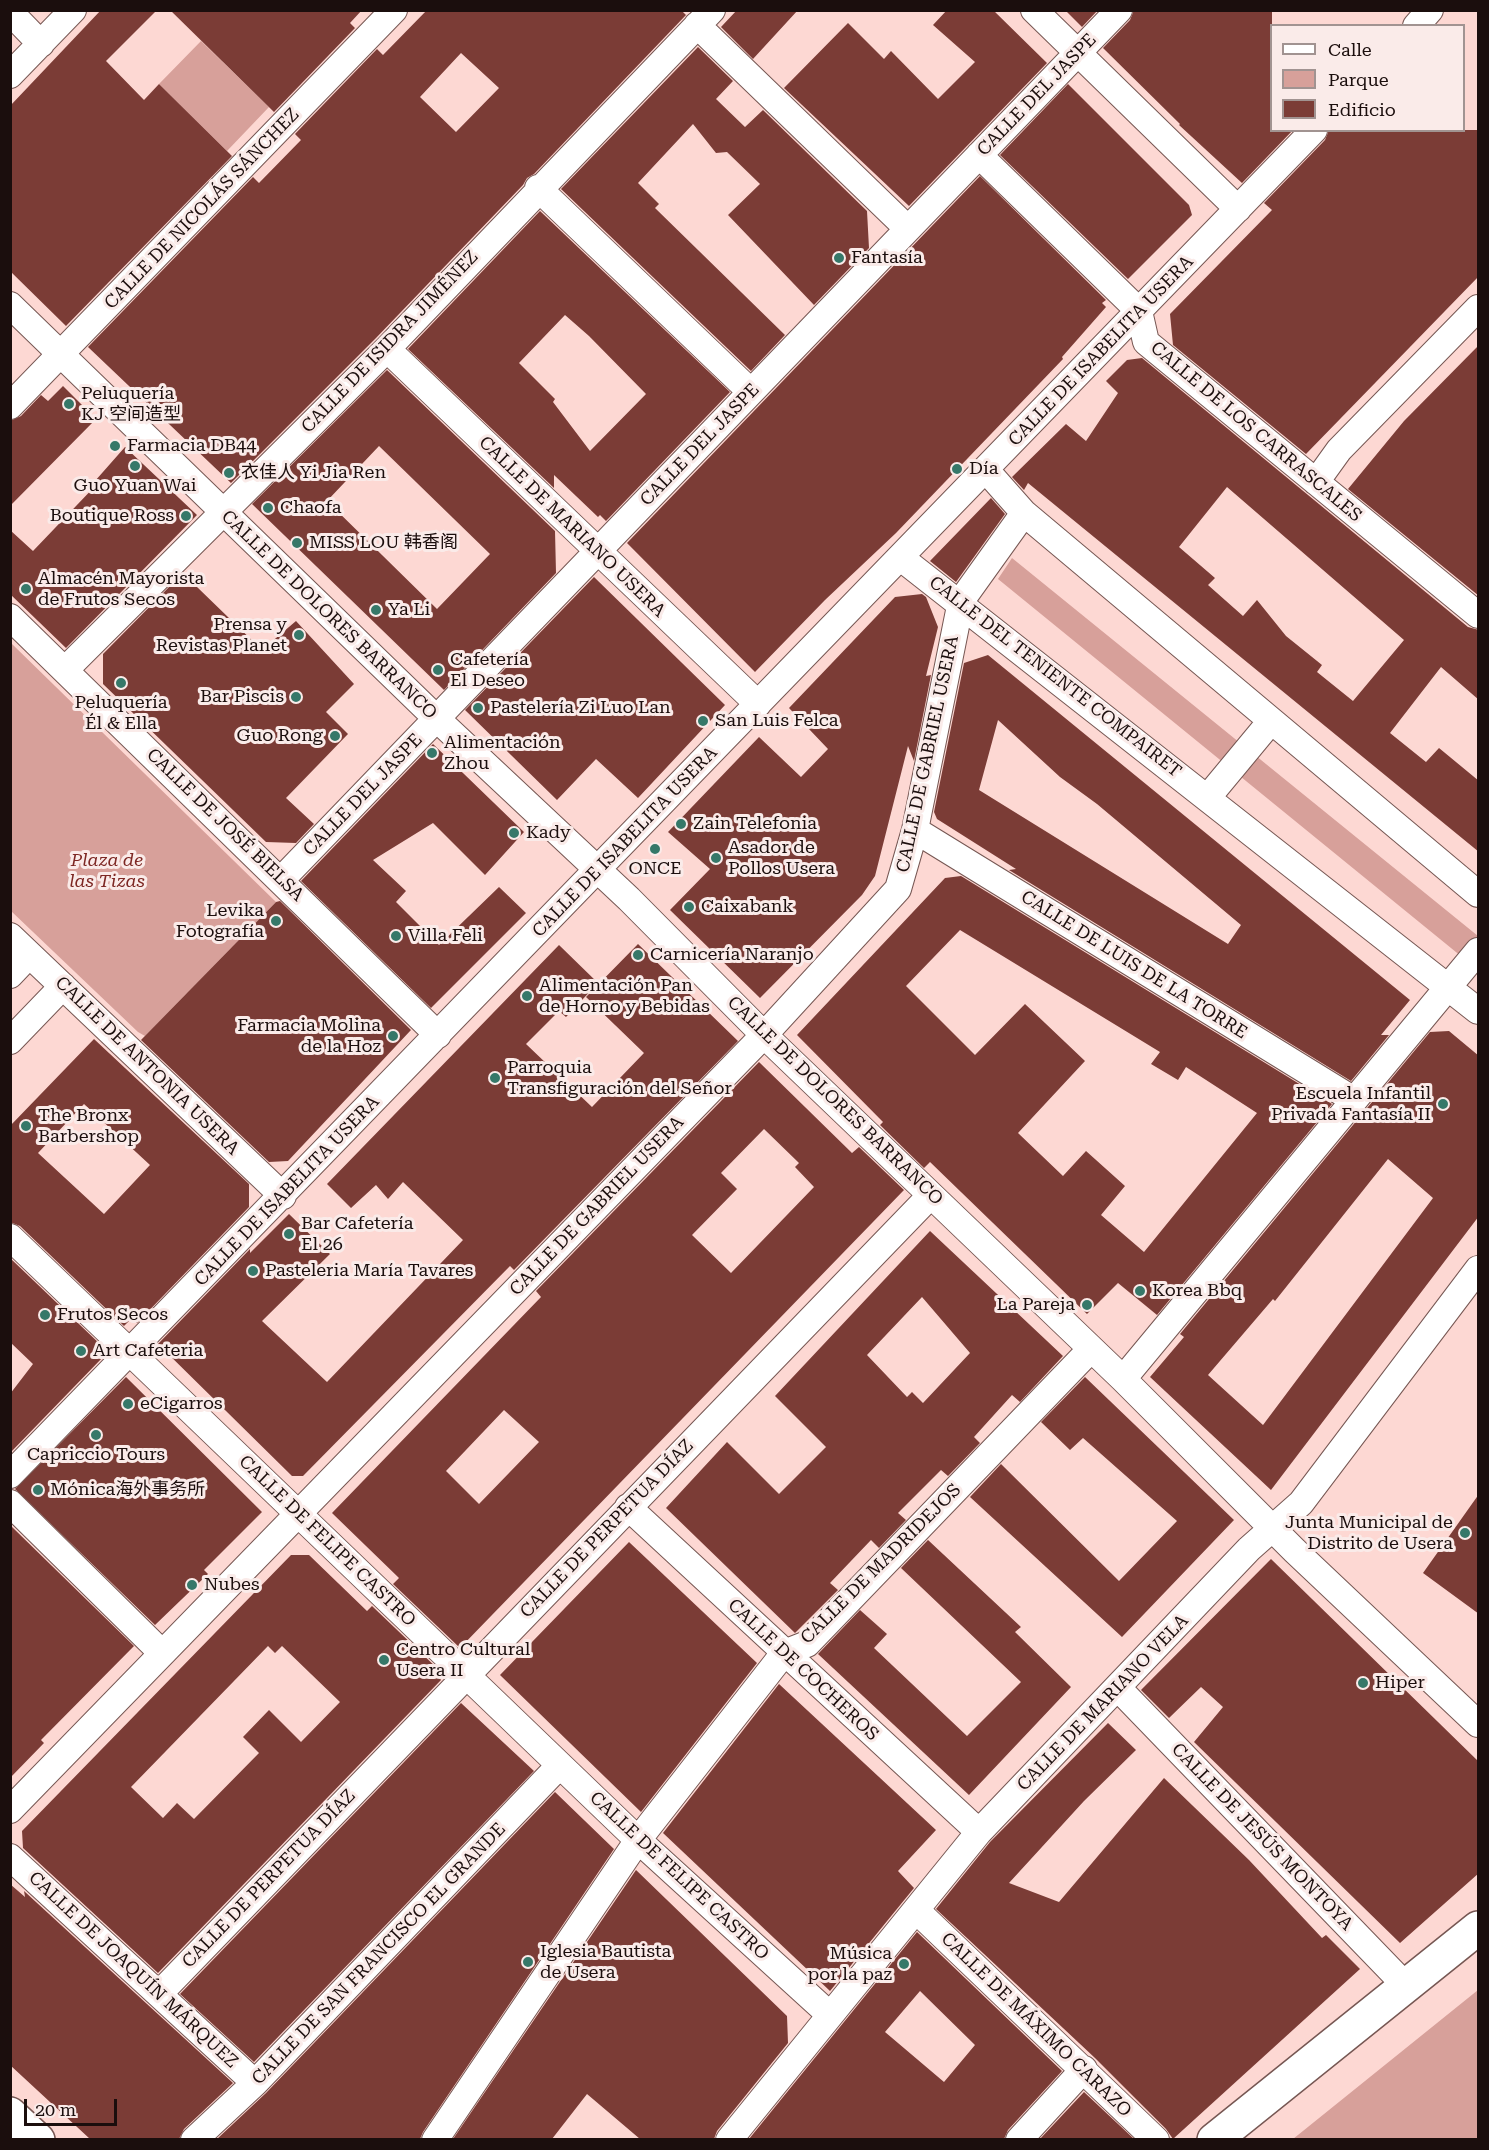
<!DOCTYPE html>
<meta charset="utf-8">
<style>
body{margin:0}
#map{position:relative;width:1489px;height:2150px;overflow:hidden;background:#fdd8d3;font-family:"Roboto Serif",serif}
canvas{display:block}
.frame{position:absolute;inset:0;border:12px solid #1b0e0d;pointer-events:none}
.legend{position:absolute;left:1270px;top:24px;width:195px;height:108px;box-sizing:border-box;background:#faebe9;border:2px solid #a19391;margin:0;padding:8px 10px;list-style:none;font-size:18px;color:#1b0e0d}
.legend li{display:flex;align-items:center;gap:12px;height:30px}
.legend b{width:30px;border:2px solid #a19391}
.scale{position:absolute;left:24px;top:2099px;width:93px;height:27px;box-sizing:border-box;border:3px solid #1b0e0d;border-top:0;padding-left:8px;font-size:18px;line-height:21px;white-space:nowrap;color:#1b0e0d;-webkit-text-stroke:4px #faebe9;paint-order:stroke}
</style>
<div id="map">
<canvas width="1489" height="2150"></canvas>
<div class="frame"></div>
<ul class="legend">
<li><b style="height:8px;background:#fff"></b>Calle</li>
<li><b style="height:16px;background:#d7a09a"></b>Parque</li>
<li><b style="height:16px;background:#7b3c36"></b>Edificio</li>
</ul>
<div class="scale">20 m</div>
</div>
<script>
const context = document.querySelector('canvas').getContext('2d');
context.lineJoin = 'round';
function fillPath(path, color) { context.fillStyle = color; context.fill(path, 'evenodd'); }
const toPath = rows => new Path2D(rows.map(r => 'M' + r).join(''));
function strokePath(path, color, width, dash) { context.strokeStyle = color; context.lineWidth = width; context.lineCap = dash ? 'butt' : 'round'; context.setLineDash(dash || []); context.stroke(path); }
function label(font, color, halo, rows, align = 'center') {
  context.font = font + ' "Roboto Serif","Noto Sans SC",serif'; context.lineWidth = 6; context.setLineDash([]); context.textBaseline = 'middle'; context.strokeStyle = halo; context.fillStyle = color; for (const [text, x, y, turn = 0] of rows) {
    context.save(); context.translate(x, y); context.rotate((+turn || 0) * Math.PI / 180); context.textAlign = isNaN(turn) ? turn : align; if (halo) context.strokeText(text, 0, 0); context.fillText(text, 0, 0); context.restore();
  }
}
fillPath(toPath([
 [201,41,269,107,227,151,159,84],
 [1012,558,1478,936,1478,970,998,579],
 [11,643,276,902,145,1036,138,1032,11,911],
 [1478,1990,1478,2139,1293,2139]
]), '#d7a09a');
fillPath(toPath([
 [101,10,157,10,106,61,144,100,159,84,232,156,66,326,10,271,10,106],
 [170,10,362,10,350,23,355,28,274,112],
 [427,10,681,10,686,15,534,174,527,178,523,185,376,338,231,483,88,347,253,177,259,183,301,140,295,134,377,49,383,55],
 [461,53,499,88,456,132,420,97],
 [737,10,798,10,753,59,721,27],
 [947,10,993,10,1047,63,909,206,784,88,848,23,884,59,891,51,938,99,975,62,933,25],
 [1065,10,1098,10,1082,27],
 [1134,10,1272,10,1272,130,1293,130,1242,183,1179,125,1180,124,1103,48,1130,20],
 [698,47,733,81,716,99,745,127,763,110,867,211,869,248,814,305,728,215,760,184,727,152,716,153,693,124,638,183,659,204,655,208,785,335,751,371,561,189],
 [1068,84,1189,205,1192,215,1128,279,1000,155],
 [1329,130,1479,130,1479,276,1306,454,1173,345,1170,314,1272,210,1264,203,1325,140],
 [980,176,1106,300,1102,303,1106,307,1062,357,1063,359,896,533,825,600,755,672,627,543],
 [540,211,730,392,606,521,600,515,598,517,554,475,554,488,408,349],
 [565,315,589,336,646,394,590,451,553,402,555,399,519,363],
 [1479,345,1479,596,1348,489,1404,421],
 [1142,358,1468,627,1479,630,1479,700,1441,667,1390,733,1426,762,1439,748,1479,781,1479,852,1028,483,1024,490,1012,477,1066,424,1086,441,1118,393,1106,381,1127,360],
 [1227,487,1404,640,1353,701,1317,672,1322,665,1286,636,1257,600,1243,616,1208,585,1215,578,1179,547],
 [387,370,555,531,556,573,444,690,252,504],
 [379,446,490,554,437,609,327,501],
 [63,386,96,419,10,506,10,421,21,416,41,395,48,401],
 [125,447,197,515,66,648,10,594,10,530,33,551,98,483,95,481],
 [991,498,1005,514,956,582,930,561],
 [594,577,725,705,638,798,596,759,557,800,465,710],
 [169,587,197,587,262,650,296,621,354,684,326,712,348,734,286,798,314,824,296,843,266,842,103,684,103,654],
 [922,594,926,597,938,627,926,676,931,675,914,761,908,746,875,876,862,895,760,998,670,910,710,869,668,832,759,737,801,777,828,749,789,708,895,597],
 [988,655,1410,1000,1381,1035,1389,1035,1351,1081,1009,870,1016,869,937,819,934,812,964,663],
 [998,720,1060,777,1097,804,1241,925,1228,944,979,790],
 [433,744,524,832,485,875,433,823,373,860,406,891,396,902,439,945,499,887,526,913,431,1008,301,881],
 [961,876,1332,1104,1157,1315,1118,1283,1087,1314,930,1162,924,1168,880,1125,883,1122,797,1035,945,878],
 [960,930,1160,1052,1151,1064,1178,1080,1186,1067,1257,1113,1144,1252,1101,1215,1125,1186,1086,1151,1063,1176,1018,1133,1085,1061,1025,1004,975,1055,906,986],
 [280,901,411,1030,288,1161,269,1162,141,1040,276,902],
 [638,944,738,1041,514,1270,510,1266,303,1476,292,1476,158,1344,250,1249,250,1253,289,1214,330,1254,262,1321,327,1382,463,1240,403,1182,388,1199,376,1185,351,1208,327,1184,559,945,598,983,566,1017,559,1011,526,1044,592,1107,644,1053,586,997],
 [1449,1031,1479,1056,1479,1216,1271,1490,1150,1377,1184,1337,1180,1334,1430,1032],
 [1388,1159,1433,1198,1263,1425,1208,1375,1273,1299,1275,1301],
 [94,1039,249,1184,249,1207,137,1323,132,1318,124,1326,20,1226,10,1222,10,1126],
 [84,1104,150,1165,104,1214,38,1153],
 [759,1062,852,1153,859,1147,904,1190,460,1648,393,1584,399,1578,332,1513,541,1297,536,1291],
 [764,1129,799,1163,795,1167,814,1187,731,1273,692,1235,737,1189,721,1173],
 [504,1410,539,1442,479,1504,446,1471],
 [930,1231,1063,1356,1020,1402,1012,1395,974,1437,980,1443,948,1476,941,1470,898,1513,906,1520,879,1548,871,1540,830,1583,838,1590,795,1633,666,1508,727,1442,779,1494,826,1447,775,1396],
 [922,1297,970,1353,923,1403,912,1392,907,1397,867,1355],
 [10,1258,103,1347,99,1351,104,1356,10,1453,10,1394,33,1364,10,1342],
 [126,1377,262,1512,204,1570,208,1574,155,1625,15,1489],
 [1085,1377,1234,1520,1122,1637,970,1497,1001,1464,1119,1581,1177,1521,1083,1438,1070,1450,1041,1422],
 [1479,1494,1479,1614,1423,1573],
 [10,1525,134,1646,41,1740,44,1743,10,1778],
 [928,1540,1021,1627,1015,1632,1071,1687,969,1795,818,1654,860,1610,887,1634,874,1648,967,1736,1021,1682,901,1568],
 [629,1542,757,1663,641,1812,500,1675],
 [291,1555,309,1555,367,1611,372,1606,439,1670,436,1673,441,1680,158,1973,23,1848,22,1831],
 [268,1646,275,1653,282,1646,340,1702,301,1742,269,1710,243,1737,259,1753,194,1819,177,1803,163,1818,131,1787],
 [1271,1559,1479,1762,1479,1873,1400,1943,1194,1742,1223,1707,1201,1687,1169,1718,1141,1690],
 [779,1684,936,1830,898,1871,914,1888,830,1991,663,1833],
 [461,1703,534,1771,254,2062,180,1994],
 [1108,1723,1136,1750,1084,1801,1009,1883,1059,1902,1164,1778,1249,1860,1322,1938,1326,1935,1360,1969,1173,2139,1166,2129,1095,2058,936,1909,990,1842],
 [555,1792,614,1849,423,2132,420,2139,217,2139,266,2093],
 [636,1870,787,2016,788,2043,717,2131,714,2139,640,2139,587,2094,552,2139,453,2139],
 [10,1884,25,1897,24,1891,233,2083,184,2129,179,2139,90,2139,10,2065],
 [917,1932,1062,2071,1008,2130,1004,2139,749,2139],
 [920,1991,975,2045,944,2082,885,2032],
 [1084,2092,1134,2139,1040,2139]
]), '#7b3c36');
const street = toPath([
 [1034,10,1238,209],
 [10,12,41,44],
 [697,25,908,229],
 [1416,26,1430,10],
 [10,75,73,10],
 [979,155,1139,311,1146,342,1478,615],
 [538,188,751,392],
 [10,305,437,719,629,899,764,1035,1123,1379,1295,1551,1478,1724],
 [387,349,758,704],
 [10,406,394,10],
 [986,470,1024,513,1478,894],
 [1316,482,1339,450,1478,308],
 [901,558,1478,1011],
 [10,617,438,1035],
 [65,670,387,349,712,10],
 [1208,797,1271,721],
 [915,830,1354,1100],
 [281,880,1119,10],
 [10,936,283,1196],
 [10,975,29,955],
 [10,1041,63,986],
 [10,1237,638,1840,830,2015],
 [1123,1379,1478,951],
 [10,1475,1314,130],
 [10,1503,162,1653],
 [628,1507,979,1832],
 [1118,1688,1406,1986],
 [10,1810,764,1035,898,889,915,830,961,601,1024,513],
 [10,1857,255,2083],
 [917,1911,1156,2140],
 [159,1994,931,1195],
 [194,2140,255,2083,560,1765],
 [435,2140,638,1840,784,1653,807,1644,1091,1349],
 [729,2140,979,1832,1249,1549,1301,1503,1478,1269],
 [1019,2140,1084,2069]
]);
const secondary = toPath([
 [10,2114,38,2140],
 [1214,2140,1478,1928]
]);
strokePath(street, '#765753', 28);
strokePath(secondary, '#765753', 36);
strokePath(street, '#fff', 26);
strokePath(secondary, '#fff', 33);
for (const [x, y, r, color] of [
 [839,258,6,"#367869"],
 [69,404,6,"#367869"],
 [115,446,6,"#367869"],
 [135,466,6,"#367869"],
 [957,469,6,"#367869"],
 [229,473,6,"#367869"],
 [268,508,6,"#367869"],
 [186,516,6,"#367869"],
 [297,543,6,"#367869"],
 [26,589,6,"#367869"],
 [376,610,6,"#367869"],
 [299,635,6,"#367869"],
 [438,670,6,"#367869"],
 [121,683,6,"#367869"],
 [296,697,6,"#367869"],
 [478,708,6,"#367869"],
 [703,721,6,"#367869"],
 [335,736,6,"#367869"],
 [432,753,6,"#367869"],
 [681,824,6,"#367869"],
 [514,833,6,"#367869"],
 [655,849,6,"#367869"],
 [716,858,6,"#367869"],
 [689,907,6,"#367869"],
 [276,921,6,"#367869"],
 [396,936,6,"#367869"],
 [638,955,6,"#367869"],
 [527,996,6,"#367869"],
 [393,1036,6,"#367869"],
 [495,1078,6,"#367869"],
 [1443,1104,6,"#367869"],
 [26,1126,6,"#367869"],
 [289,1234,6,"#367869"],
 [253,1271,6,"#367869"],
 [1140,1291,6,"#367869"],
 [1087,1305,6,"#367869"],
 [45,1315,6,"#367869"],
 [81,1351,6,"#367869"],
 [128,1404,6,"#367869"],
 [96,1435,6,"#367869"],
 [38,1490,6,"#367869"],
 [1465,1533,6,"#367869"],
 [192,1585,6,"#367869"],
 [384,1660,6,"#367869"],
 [1363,1683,6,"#367869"],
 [528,1962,6,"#367869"],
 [904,1964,6,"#367869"]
]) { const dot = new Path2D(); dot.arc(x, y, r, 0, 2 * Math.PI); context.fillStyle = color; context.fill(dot); strokePath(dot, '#faebe9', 2); }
label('18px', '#1b0e0d', '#faebe9', [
 ["CALLE DEL JASPE",1037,95,-46],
 ["CALLE DE NICOLÁS SÁNCHEZ",202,209,-46],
 ["CALLE DE ISIDRA JIMÉNEZ",390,342,-46],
 ["CALLE DE ISABELITA USERA",1101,351,-46],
 ["CALLE DE LOS CARRASCALES",1256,432,40],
 ["CALLE DEL JASPE",700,445,-46],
 ["CALLE DE MARIANO USERA",572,527,44],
 ["CALLE DE DOLORES BARRANCO",329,615,44],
 ["CALLE DEL TENIENTE COMPAIRET",1055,677,38],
 ["CALLE DE GABRIEL USERA",928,754,-78],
 ["CALLE DEL JASPE",363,795,-46],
 ["CALLE DE JOSÉ BIELSA",225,825,44],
 ["CALLE DE ISABELITA USERA",625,842,-46],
 ["CALLE DE LUIS DE LA TORRE",1134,965,32],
 ["CALLE DE ANTONIA USERA",147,1066,44],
 ["CALLE DE DOLORES BARRANCO",835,1101,44],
 ["CALLE DE ISABELITA USERA",287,1191,-46],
 ["CALLE DE GABRIEL USERA",597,1206,-46],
 ["CALLE DE PERPETUA DÍAZ",607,1529,-46],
 ["CALLE DE FELIPE CASTRO",327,1541,44],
 ["CALLE DE MADRIDEJOS",881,1564,-45],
 ["CALLE DE COCHEROS",803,1670,43],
 ["CALLE DE MARIANO VELA",1103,1703,-46],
 ["CALLE DE JESÚS MONTOYA",1262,1837,46],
 ["CALLE DE FELIPE CASTRO",679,1876,43],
 ["CALLE DE PERPETUA DÍAZ",269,1879,-46],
 ["CALLE DE SAN FRANCISCO EL GRANDE",379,1954,-46],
 ["CALLE DE JOAQUÍN MÁRQUEZ",133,1970,43],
 ["CALLE DE MÁXIMO CARAZO",1036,2025,44]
]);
label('18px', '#1b0e0d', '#faebe9', [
 ["Fantasía",851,258],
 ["Peluquería",81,394],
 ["KJ 空间造型",81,415],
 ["Farmacia DB44",127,446],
 ["Día",969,469],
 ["衣佳人 Yi Jia Ren",241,473],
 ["Guo Yuan Wai",135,486,"center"],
 ["Chaofa",280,508],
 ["Boutique Ross",174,516,"right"],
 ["MISS LOU 韩香阁",309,543],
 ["Almacén Mayorista",38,579],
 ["de Frutos Secos",38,600],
 ["Ya Li",388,610],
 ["Prensa y",287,625,"right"],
 ["Revistas Planet",287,646,"right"],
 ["Cafetería",450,660],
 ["El Deseo",450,681],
 ["Bar Piscis",284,697,"right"],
 ["Peluquería",121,703,"center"],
 ["Él & Ella",121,724,"center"],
 ["Pastelería Zi Luo Lan",490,708],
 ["San Luis Felca",715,721],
 ["Guo Rong",323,736,"right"],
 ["Alimentación",444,743],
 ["Zhou",444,764],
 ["Zain Telefonia",693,824],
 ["Kady",526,833],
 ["Asador de",728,848],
 ["Pollos Usera",728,869],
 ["ONCE",655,869,"center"],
 ["Caixabank",701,907],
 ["Levika",264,911,"right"],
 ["Fotografía",264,932,"right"],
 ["Villa Feli",408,936],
 ["Carnicería Naranjo",650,955],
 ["Alimentación Pan",539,986],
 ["de Horno y Bebidas",539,1007],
 ["Farmacia Molina",381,1026,"right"],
 ["de la Hoz",381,1047,"right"],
 ["Parroquia",507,1068],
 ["Transfiguración del Señor",507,1089],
 ["Escuela Infantil",1431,1094,"right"],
 ["Privada Fantasía II",1431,1115,"right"],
 ["The Bronx",38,1116],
 ["Barbershop",38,1137],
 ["Bar Cafetería",301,1224],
 ["El 26",301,1245],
 ["Pasteleria María Tavares",265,1271],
 ["Korea Bbq",1152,1291],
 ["La Pareja",1075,1305,"right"],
 ["Frutos Secos",57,1315],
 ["Art Cafeteria",93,1351],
 ["eCigarros",140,1404],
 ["Capriccio Tours",96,1455,"center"],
 ["Mónica海外事务所",50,1490],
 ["Junta Municipal de",1453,1523,"right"],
 ["Distrito de Usera",1453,1544,"right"],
 ["Nubes",204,1585],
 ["Centro Cultural",396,1650],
 ["Usera II",396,1671],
 ["Hiper",1375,1683],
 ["Iglesia Bautista",540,1952],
 ["de Usera",540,1973],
 ["Música",892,1954,"right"],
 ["por la paz",892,1975,"right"]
], 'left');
label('italic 18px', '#7d2723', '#faebe9', [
 ["Plaza de",107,861],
 ["las Tizas",107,882]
]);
</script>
